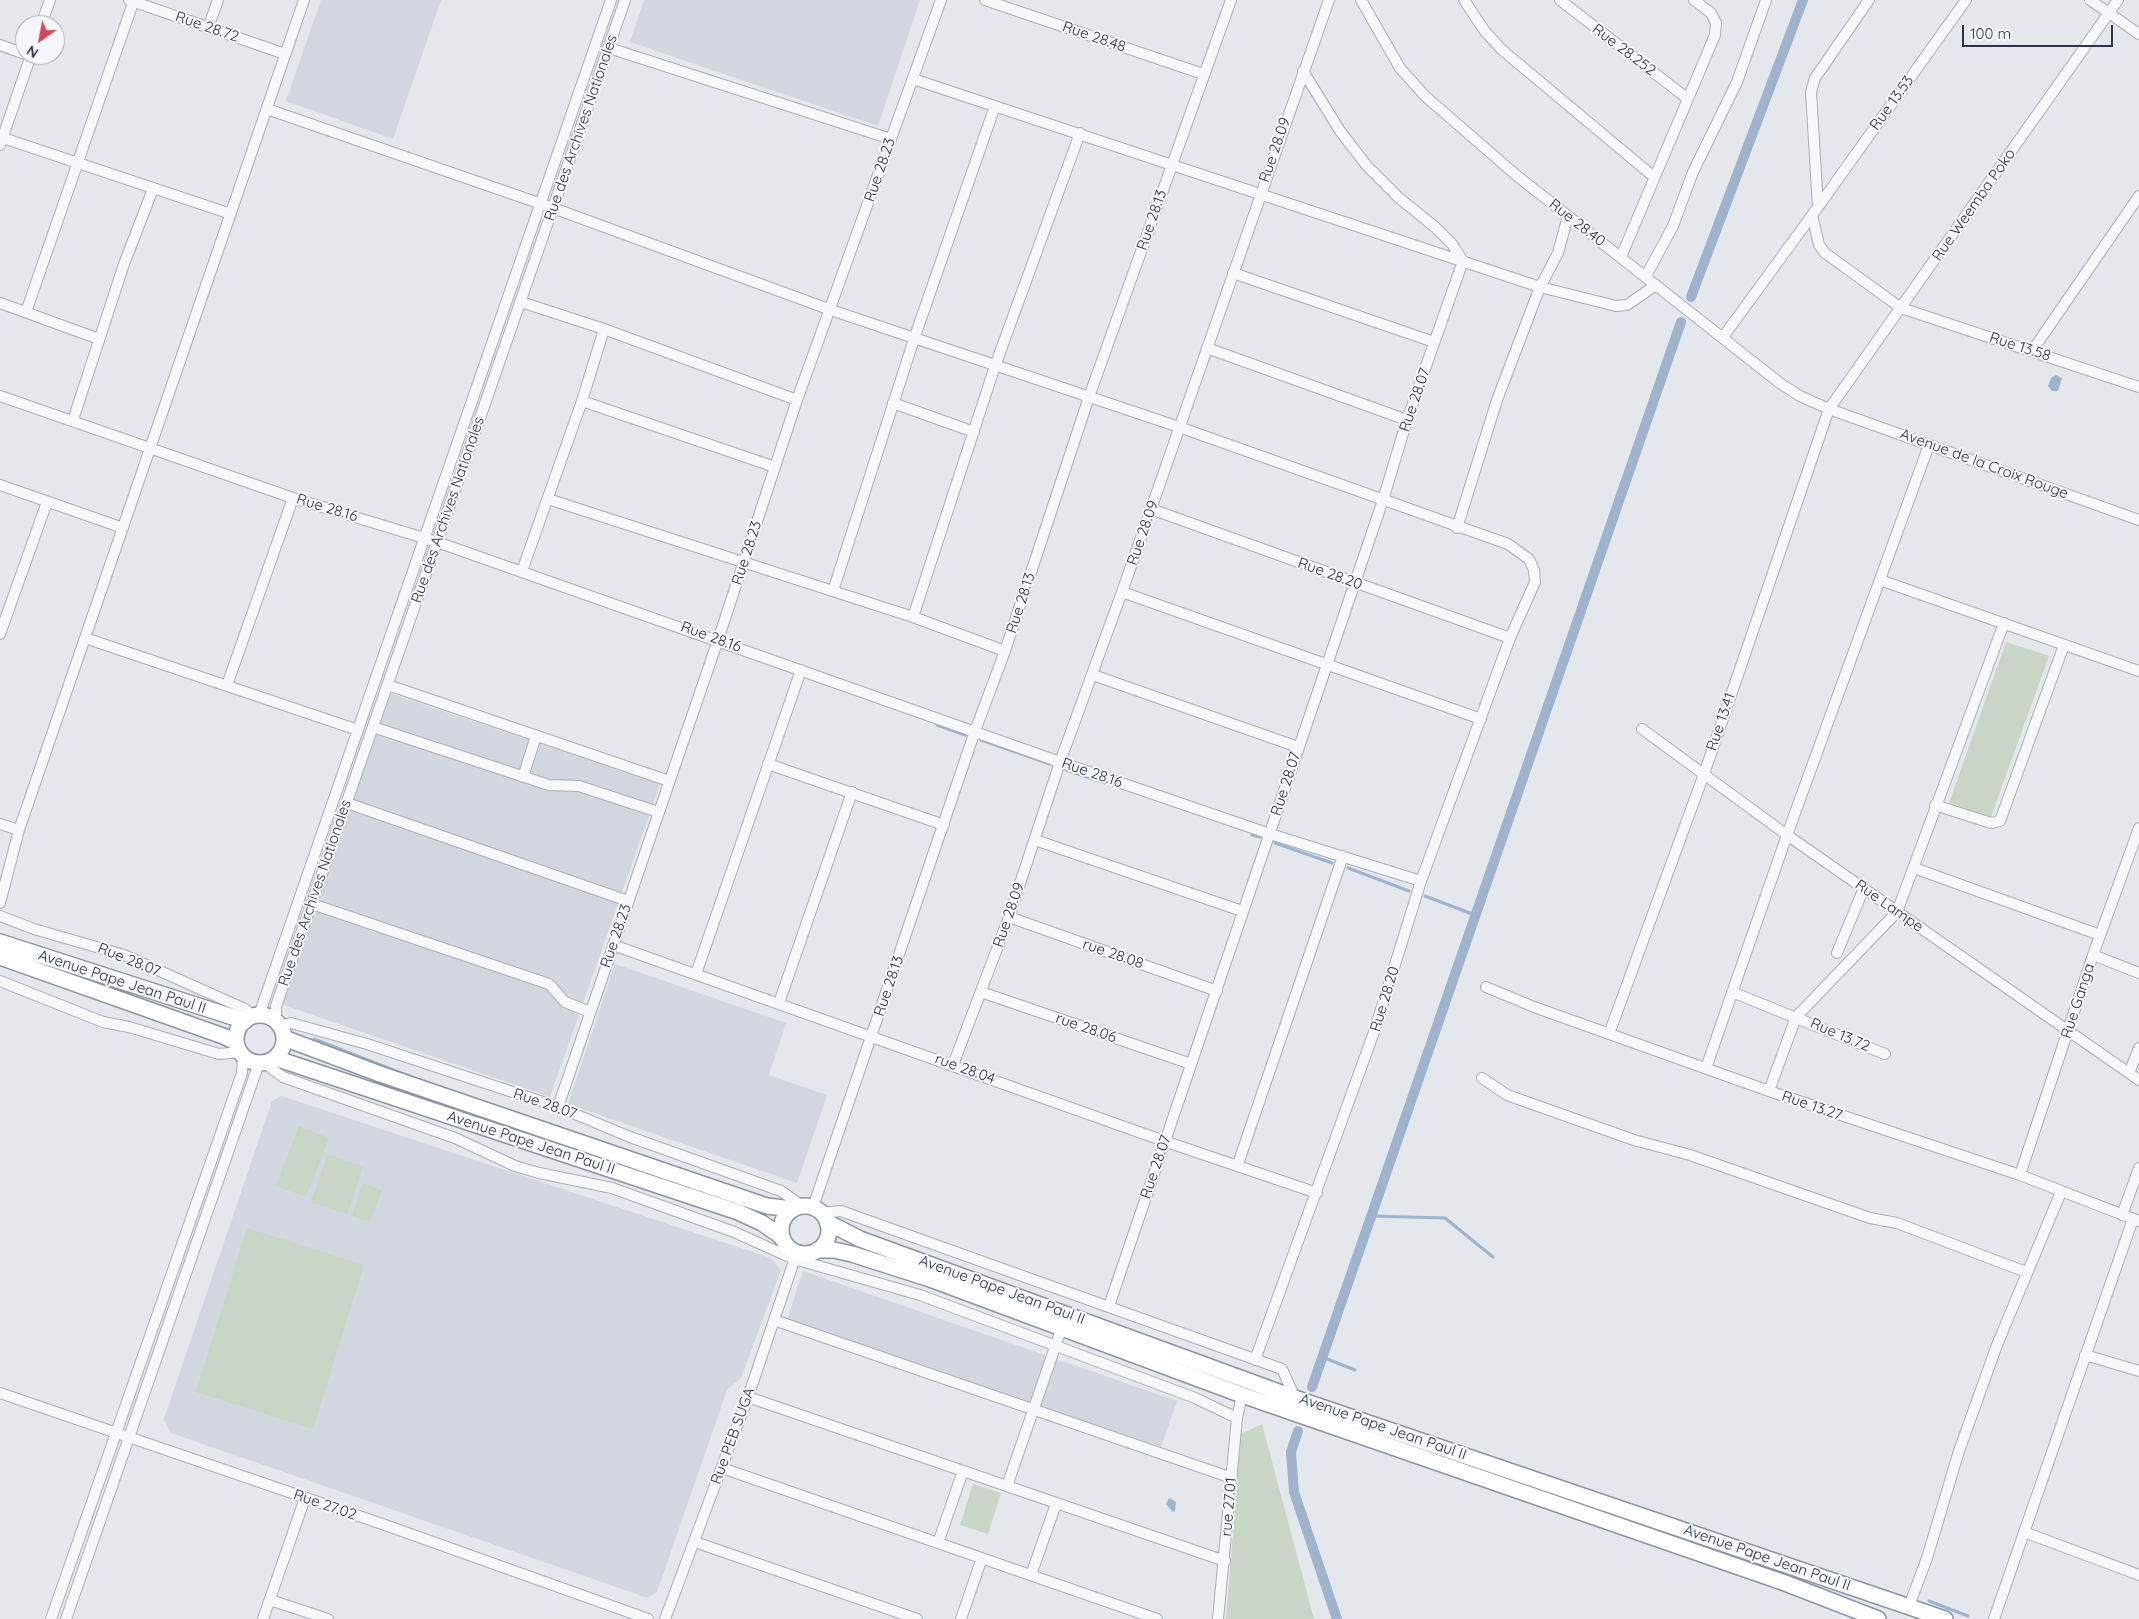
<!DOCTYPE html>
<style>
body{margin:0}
#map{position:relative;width:2139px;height:1619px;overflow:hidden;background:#e4e7ec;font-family:Quicksand,sans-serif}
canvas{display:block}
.north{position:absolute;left:15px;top:15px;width:50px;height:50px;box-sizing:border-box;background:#f4f6f9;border:1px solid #a4a8b1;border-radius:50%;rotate:213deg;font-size:14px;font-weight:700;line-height:20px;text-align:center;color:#2b3445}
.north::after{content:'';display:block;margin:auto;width:18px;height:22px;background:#d1495b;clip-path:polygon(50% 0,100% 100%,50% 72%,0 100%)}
.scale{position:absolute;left:1962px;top:25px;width:151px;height:22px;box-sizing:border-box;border:2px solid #2b3445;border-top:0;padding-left:6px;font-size:15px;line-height:18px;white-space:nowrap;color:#2b3445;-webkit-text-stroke:4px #f4f6f9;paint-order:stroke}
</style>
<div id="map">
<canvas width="2139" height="1619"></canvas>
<div class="north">N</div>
<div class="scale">100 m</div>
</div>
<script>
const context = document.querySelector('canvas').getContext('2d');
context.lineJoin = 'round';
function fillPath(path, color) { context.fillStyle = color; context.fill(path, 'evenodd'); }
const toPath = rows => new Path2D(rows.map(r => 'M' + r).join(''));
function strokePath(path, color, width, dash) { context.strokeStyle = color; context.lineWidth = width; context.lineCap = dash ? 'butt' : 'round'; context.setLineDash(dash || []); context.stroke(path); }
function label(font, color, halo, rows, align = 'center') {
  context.font = font + ' Quicksand,sans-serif'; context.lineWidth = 4; context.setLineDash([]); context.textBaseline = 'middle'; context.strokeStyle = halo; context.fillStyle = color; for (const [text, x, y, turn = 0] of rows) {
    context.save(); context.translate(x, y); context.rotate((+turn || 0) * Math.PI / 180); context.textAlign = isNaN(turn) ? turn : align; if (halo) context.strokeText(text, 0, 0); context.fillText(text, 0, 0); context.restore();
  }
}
fillPath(toPath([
 [321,0,441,0,393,139,286,101],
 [644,0,920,0,878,126,630,42],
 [389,693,660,784,550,1097,281,1004],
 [615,964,786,1023,769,1075,827,1095,797,1183,568,1104],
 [281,1096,771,1258,781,1270,741,1378,727,1390,657,1592,648,1598,171,1433,164,1419,272,1101],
 [803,1271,1177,1401,1161,1447,787,1320]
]), '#d2d6de');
fillPath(toPath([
 [2006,642,2049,656,1991,817,1949,803],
 [299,1126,329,1138,306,1197,276,1186],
 [328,1154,363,1167,347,1214,311,1202],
 [363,1183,382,1190,370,1222,352,1215],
 [247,1228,364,1265,313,1429,196,1392],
 [1262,1424,1314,1619,1226,1619,1241,1434],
 [973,1484,1001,1493,988,1534,960,1525]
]), '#c9d6c5');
fillPath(toPath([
 [2056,375,2062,378,2058,391,2052,391,2048,386,2051,378],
 [1169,1498,1176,1502,1175,1511,1173,1512,1166,1504]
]), '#9fb4cc');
strokePath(toPath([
 [937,725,965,735],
 [981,740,1050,764],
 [1066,770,1105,783],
 [1252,835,1260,837],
 [1275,843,1332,863],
 [1348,868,1409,891],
 [1425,896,1475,915],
 [314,1039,414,1078],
 [1370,1216,1445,1218,1493,1257],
 [1322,1357,1355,1370],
 [1929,1601,1968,1616]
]), '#9fb4cc', 3);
strokePath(toPath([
 [1691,297,1803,0],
 [1312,1387,1681,322],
 [1298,1431,1291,1452,1294,1492,1337,1619]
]), '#9fb4cc', 10);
const minor = toPath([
 [129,0,285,54],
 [985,0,1203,74],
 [1361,0,1400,68,1425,96,1516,175,1781,384,1800,396,1829,409,2139,520],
 [1464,0,1484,30,1501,49,1654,177],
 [1560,0,1688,99],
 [2090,0,2139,34],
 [41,25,50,0],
 [208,28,218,0],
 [0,45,25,54],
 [609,48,891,139],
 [913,79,1540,287,1616,306,1627,305,1656,285],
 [267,109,553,208,831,310,1179,427,1508,544,1529,559,1534,570,1535,582,1510,638,1421,881,1374,1032,1255,1360],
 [0,137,231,214],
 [0,145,31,55],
 [1818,207,1966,0],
 [1812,215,1819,245,1825,253,1901,308,2139,387],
 [1621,257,1715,35,1716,23,1711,13,1694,0],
 [1233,273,1434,342],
 [1646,276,1673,226,1693,172,1737,82,1766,0],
 [521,302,604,329,797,400],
 [0,303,99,339],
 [26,312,134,0],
 [1723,337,1818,207,1811,92,1815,78,1869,0],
 [1207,348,1407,420],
 [2032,351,2139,196],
 [0,396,293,498,437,542,1060,762,1270,834,1421,881],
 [582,401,775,467],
 [893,403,974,432],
 [73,420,124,264,153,189],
 [0,485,123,528],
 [548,499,913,617,1005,651],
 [1151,509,1510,638],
 [1457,528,1497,400,1540,287,1558,253,1568,216],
 [522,571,582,401,604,329],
 [1880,580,2139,671],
 [833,591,914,339,995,106],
 [1122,592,1481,719],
 [913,617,995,366,1080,133],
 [0,634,47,502],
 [85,638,358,730],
 [1093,675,1298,747],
 [227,685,293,498],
 [388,685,669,781],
 [373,727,549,785,579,786,658,812],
 [1642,729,1787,835,2139,1080],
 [768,764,944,825],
 [523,777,536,736],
 [347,803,628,901],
 [1935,805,1991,823,2000,821,2064,645],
 [0,824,19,830],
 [1035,840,1242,911],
 [1914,868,2100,935],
 [0,903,19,830,304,0],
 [312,904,549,984,565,1002,590,1012],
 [0,916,34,929,124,955,245,1009,253,1016],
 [1009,917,1217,991],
 [613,945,1164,1141,1317,1193],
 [1837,953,1864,888],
 [2093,955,2139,973],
 [696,974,801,670],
 [0,981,103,1022,129,1027,219,1054,240,1052],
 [1486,987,1534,1007,1769,1091,2020,1175,2139,1221],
 [981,992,1191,1064],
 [1732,992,1885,1054],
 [779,1003,852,792],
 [259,1015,611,0],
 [276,1021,276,1006,625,0],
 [280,1026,291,1023,367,1044,558,1107,630,1137,781,1191,802,1206],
 [1609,1034,1704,774,1829,409,2118,0],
 [264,1063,283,1077,455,1138,515,1166,539,1173,612,1188,734,1232,794,1259,920,1295,1195,1398,1237,1418],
 [953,1065,1009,917,1060,762,1122,592,1329,0],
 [1706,1068,1787,835,1929,445],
 [2129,1073,2139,1048],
 [1482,1078,1507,1095,1634,1140,1690,1155,1870,1218,1897,1223,2026,1272],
 [1769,1091,1796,1017,1897,912,2004,623],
 [558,1107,718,640,797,400,941,0],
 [1238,1164,1343,856],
 [2020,1175,2093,955,2139,828],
 [813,1207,975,731,1005,651,1089,397,1231,0],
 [822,1213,841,1211,1282,1369,1295,1398],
 [2122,1215,2139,1168],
 [1109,1306,1383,500,1407,420,1463,261,1452,244,1435,227,1399,198,1367,166,1340,131,1303,71],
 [774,1320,1232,1478],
 [2085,1355,2139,1371],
 [0,1393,388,1526,648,1619],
 [748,1397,1225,1561],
 [722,1468,1157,1619],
 [1007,1486,1062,1327],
 [2024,1532,2139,1575],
 [695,1542,917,1619],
 [938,1543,963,1471],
 [1031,1575,1056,1504],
 [270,1600,328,1619],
 [1909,1606,1927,1558,1959,1451,1997,1345,2061,1192],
 [51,1619,242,1073,243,1057],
 [66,1619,259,1063],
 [263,1619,305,1498],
 [665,1619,748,1397,797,1252],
 [961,1619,982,1558],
 [1218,1619,1237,1418,1242,1395],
 [1994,1619,2133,1219]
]);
const highway = toPath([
 [0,942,245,1021],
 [0,957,223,1036,236,1042],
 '236 1039a24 24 0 1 1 48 0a24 24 0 1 1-48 0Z',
 [284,1038,380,1074,767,1206,792,1209],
 [275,1058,738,1212,762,1223,782,1237],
 '781 1230a24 24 0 1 1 48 0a24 24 0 1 1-48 0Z',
 [827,1222,860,1239,1295,1398,1945,1619],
 [817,1250,834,1250,852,1254,930,1279,1242,1395,1785,1583,1878,1619]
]);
strokePath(minor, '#a9aeb7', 12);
strokePath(highway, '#8b94a3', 18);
strokePath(minor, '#f7f8fa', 10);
strokePath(highway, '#fff', 15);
label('15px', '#2b3445', '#f4f6f9', [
 ["Rue 28.72",207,27,19],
 ["Rue 28.48",1094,37,19],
 ["Rue 28.252",1624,50,37],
 ["Rue 13.53",1892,103,-54],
 ["Rue des Archives Nationales",581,128,-71],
 ["Rue 28.09",1275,150,-71],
 ["Rue 28.23",880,170,-71],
 ["Rue Weemba Poko",1974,205,-55],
 ["Rue 28.13",1152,220,-71],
 ["Rue 28.40",1577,223,38],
 ["Rue 13.58",2020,347,18],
 ["Rue 28.07",1415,400,-71],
 ["Avenue de la Croix Rouge",1984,464,20],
 ["Rue 28.16",327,508,17],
 ["Rue des Archives Nationales",448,510,-71],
 ["Rue 28.09",1143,533,-71],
 ["Rue 28.23",747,553,-72],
 ["Rue 28.20",1330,574,20],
 ["Rue 28.13",1021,603,-72],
 ["Rue 28.16",711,637,20],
 ["Rue 13.41",1721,722,-71],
 ["Rue 28.16",1092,773,19],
 ["Rue 28.07",1286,784,-72],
 ["Rue des Archives Nationales",315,893,-71],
 ["Rue Lampe",1889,906,35],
 ["Rue 28.09",1009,915,-71],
 ["Rue 28.23",616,936,-71],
 ["rue 28.08",1113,954,19],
 ["Rue 28.07",129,960,22],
 ["Avenue Pape Jean Paul II",122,982,18],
 ["Rue 28.13",889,986,-71],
 ["Rue 28.20",1385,999,-73],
 ["Rue Ganga",2078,1001,-72],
 ["rue 28.06",1086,1028,19],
 ["Rue 13.72",1840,1035,23],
 ["rue 28.04",965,1069,20],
 ["Rue 28.07",545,1104,19],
 ["Rue 13.27",1812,1106,19],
 ["Avenue Pape Jean Paul II",531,1143,18],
 ["Rue 28.07",1156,1167,-71],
 ["Avenue Pape Jean Paul II",1002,1290,20],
 ["Avenue Pape Jean Paul II",1383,1427,19],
 ["Rue PEB SUGA",733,1436,-70],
 ["Rue 27.02",325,1505,19],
 ["rue 27.01",1229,1507,-85],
 ["Avenue Pape Jean Paul II",1767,1558,19]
]);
</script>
